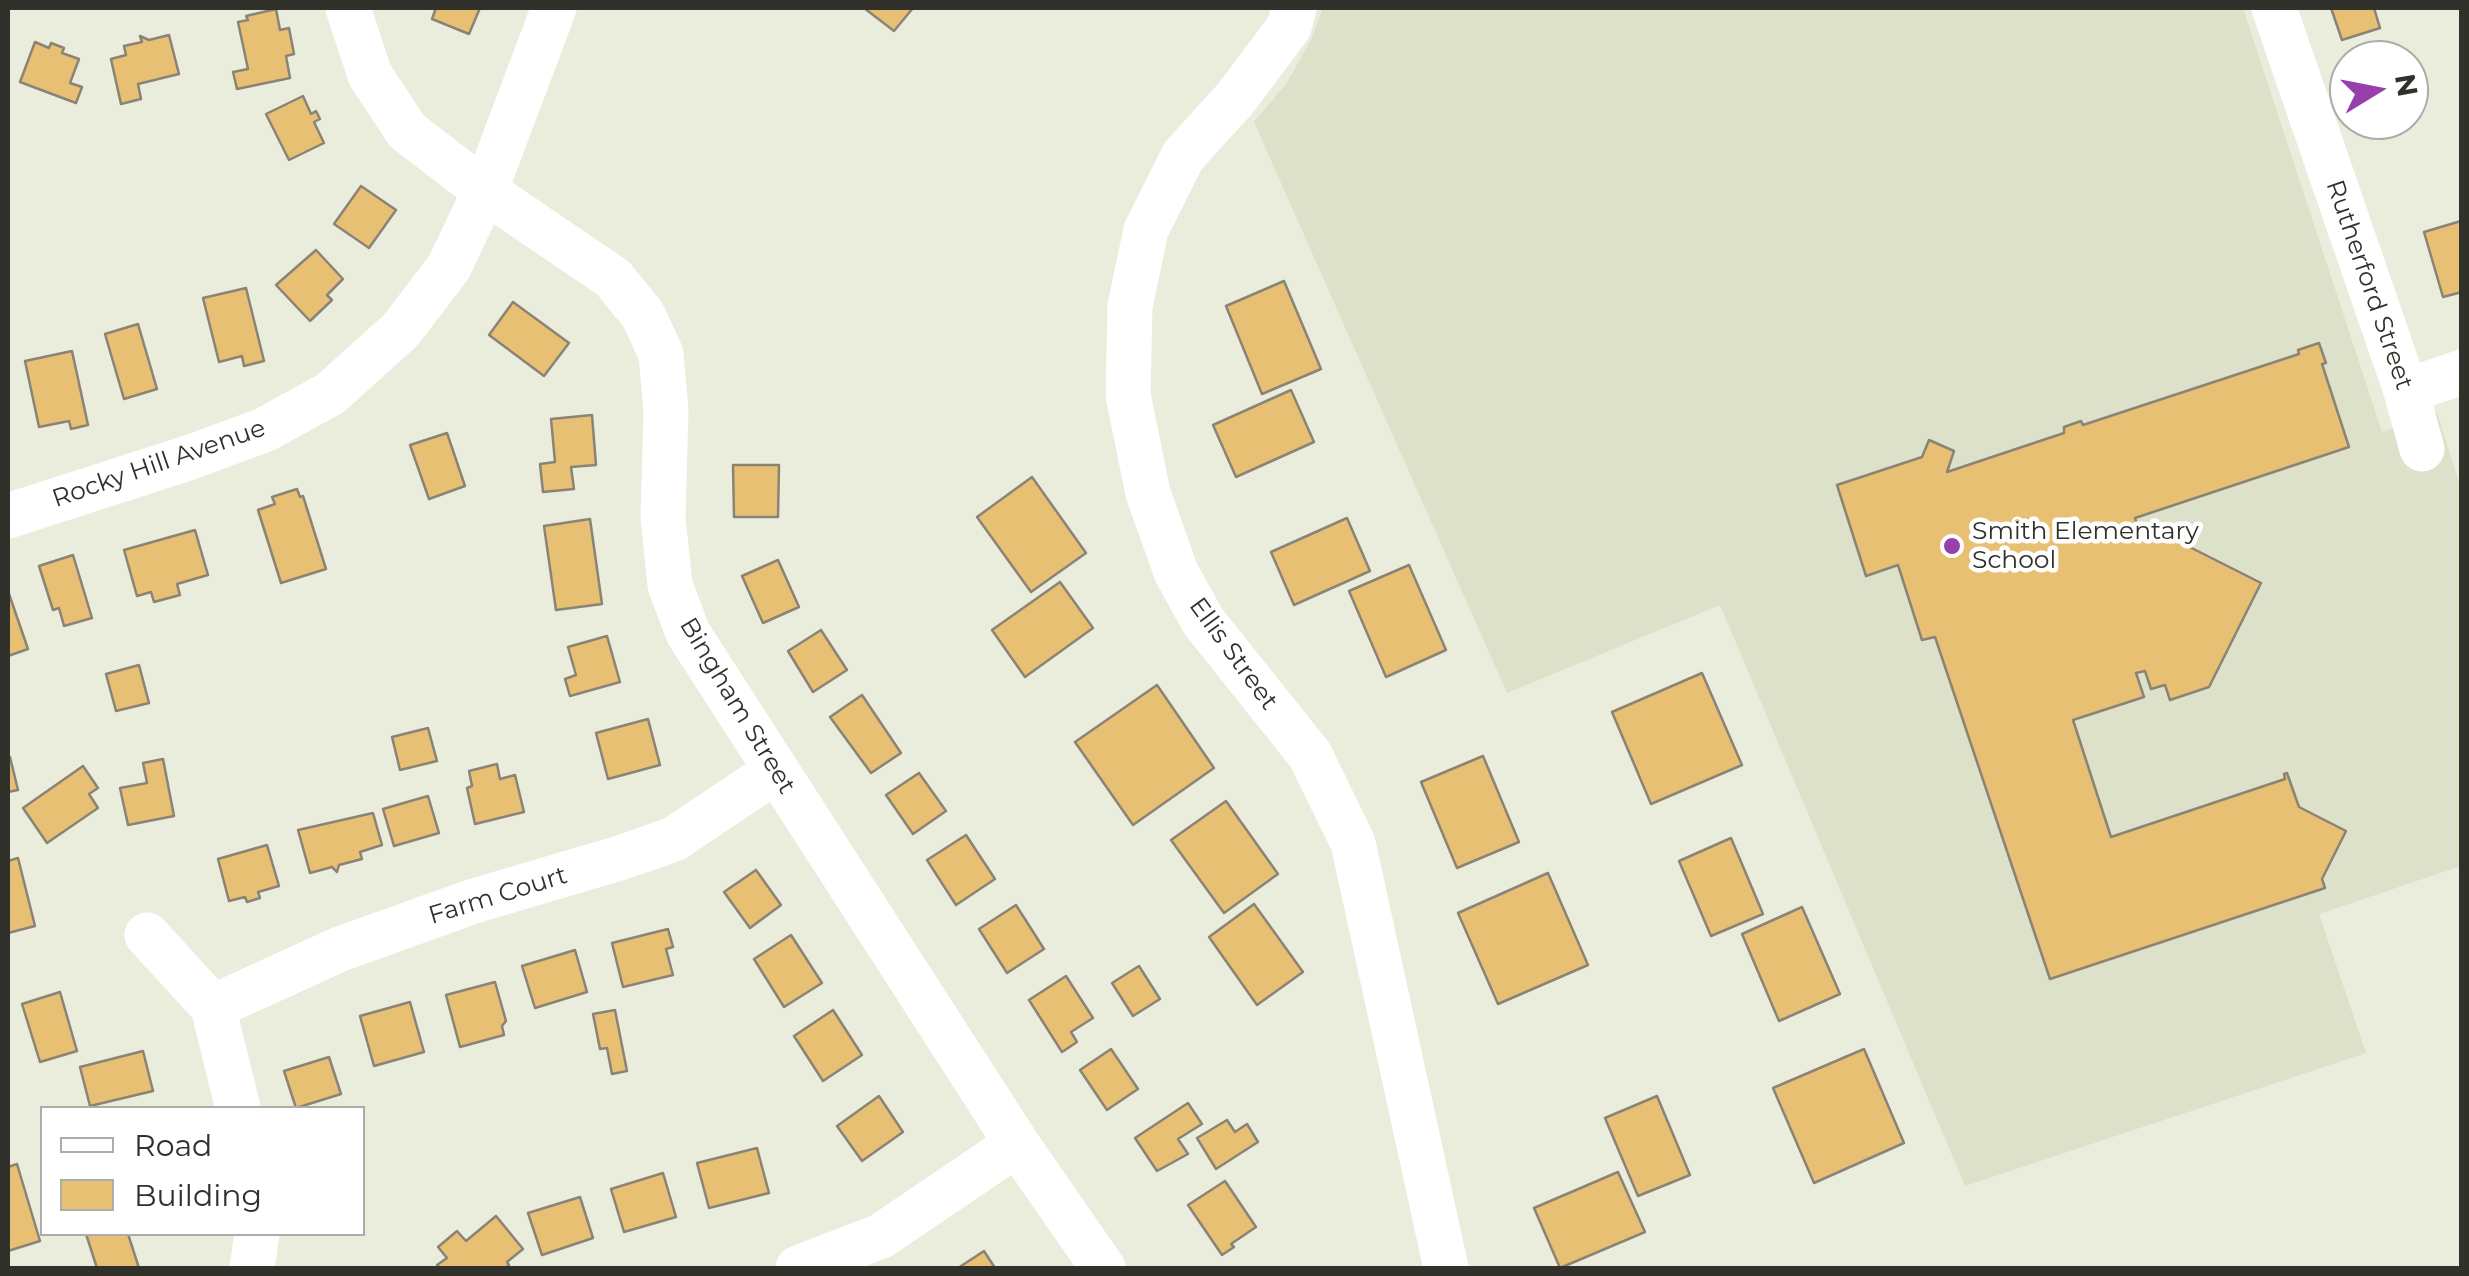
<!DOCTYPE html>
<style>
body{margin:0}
#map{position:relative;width:2469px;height:1276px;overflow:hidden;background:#eaeddc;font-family:Montserrat,sans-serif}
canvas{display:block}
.frame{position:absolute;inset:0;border:10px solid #30312a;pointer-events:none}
.legend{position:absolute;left:40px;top:1106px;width:325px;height:130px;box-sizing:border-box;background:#fff;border:2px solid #acadaa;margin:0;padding:12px 18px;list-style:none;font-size:30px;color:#30312a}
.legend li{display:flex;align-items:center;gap:20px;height:50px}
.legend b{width:50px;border:2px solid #acadaa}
.north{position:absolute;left:2329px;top:40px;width:100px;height:100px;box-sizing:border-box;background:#fff;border:2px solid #acadaa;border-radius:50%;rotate:80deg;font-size:28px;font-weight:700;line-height:40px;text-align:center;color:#30312a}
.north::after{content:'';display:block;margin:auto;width:35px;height:45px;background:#973fab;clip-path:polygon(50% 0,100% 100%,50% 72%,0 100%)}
</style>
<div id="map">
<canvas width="2469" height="1276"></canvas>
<div class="frame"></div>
<ul class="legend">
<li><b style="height:12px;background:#fff"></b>Road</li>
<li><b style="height:28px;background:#e8c074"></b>Building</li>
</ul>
<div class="north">N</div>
</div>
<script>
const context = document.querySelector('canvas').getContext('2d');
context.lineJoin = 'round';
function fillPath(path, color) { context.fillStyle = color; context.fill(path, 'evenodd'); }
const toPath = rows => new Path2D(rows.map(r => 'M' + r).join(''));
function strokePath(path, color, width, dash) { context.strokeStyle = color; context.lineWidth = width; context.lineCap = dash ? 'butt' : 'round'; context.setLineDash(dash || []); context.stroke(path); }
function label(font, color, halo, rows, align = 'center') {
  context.font = font + ' Montserrat,sans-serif'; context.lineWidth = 9; context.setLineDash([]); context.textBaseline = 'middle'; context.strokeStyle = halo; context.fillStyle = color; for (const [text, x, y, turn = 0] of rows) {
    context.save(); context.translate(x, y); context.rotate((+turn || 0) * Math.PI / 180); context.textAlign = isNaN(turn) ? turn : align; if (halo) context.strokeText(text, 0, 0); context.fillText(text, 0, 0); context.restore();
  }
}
fillPath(toPath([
 [1323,8,2243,8,2382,432,2437,413,2461,488,2461,866,2319,914,2366,1053,1965,1186,1720,605,1507,693,1254,122,1286,84,1311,40]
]), '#dde1c9');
const building = toPath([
 [436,8,480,8,469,34,432,19,436,8],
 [864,8,913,8,894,31,864,8],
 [2331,8,2374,8,2380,28,2342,40,2331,8],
 [276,9,280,30,289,28,294,54,286,56,290,78,237,89,233,72,248,69,238,22,248,20,246,16,276,9],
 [169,35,179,74,138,84,141,99,121,104,111,59,126,55,124,46,142,42,140,36,149,40,169,35],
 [35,42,49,48,51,43,64,48,62,53,79,59,70,83,82,87,76,103,20,82,35,42],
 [303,96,311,114,316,111,320,119,314,122,324,143,289,160,266,114,303,96],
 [361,186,396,210,369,248,334,224,361,186],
 [2461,221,2462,292,2443,297,2424,232,2461,221],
 [316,250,343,279,327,295,332,300,310,321,276,285,316,250],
 [1284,281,1321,369,1262,394,1226,306,1284,281],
 [246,288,264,361,244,366,242,356,219,362,203,298,246,288],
 [513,302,569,343,544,376,489,335,513,302],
 [138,324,157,389,124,399,105,334,138,324],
 [2319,343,2326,363,2322,364,2349,447,2135,518,2141,536,2158,531,2261,583,2209,687,2170,700,2165,685,2151,689,2145,671,2136,673,2144,697,2073,720,2111,837,2285,779,2284,774,2287,773,2299,807,2346,831,2322,879,2325,888,2050,979,1935,637,1922,640,1898,565,1866,576,1837,485,1922,457,1929,440,1954,451,1947,472,2064,433,2064,427,2081,421,2083,425,2299,354,2298,350,2319,343],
 [72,351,88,425,71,429,69,421,39,427,25,361,72,351],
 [1291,390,1314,442,1236,477,1213,425,1291,390],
 [592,415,596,465,571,467,574,489,543,492,540,464,555,462,551,419,592,415],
 [447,433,465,486,429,499,410,445,447,433],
 [733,465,779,465,778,517,734,517,733,465],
 [1032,477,1086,553,1031,592,977,517,1032,477],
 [297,489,300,497,303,496,326,569,281,583,258,510,275,504,272,497,297,489],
 [1347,518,1370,571,1294,605,1271,552,1347,518],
 [590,519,602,604,556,610,544,526,590,519],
 [195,530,208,575,177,584,180,595,154,602,151,592,137,596,124,550,195,530],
 [73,555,92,618,64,626,59,608,53,610,39,566,73,555],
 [778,560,799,607,763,623,742,576,778,560],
 [1409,565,1446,650,1386,677,1349,591,1409,565],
 [1060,582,1093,628,1025,677,992,630,1060,582],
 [8,591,28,649,8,656,8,591],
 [821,630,847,670,813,692,788,651,821,630],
 [607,636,620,682,570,696,565,679,576,675,568,647,607,636],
 [139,665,149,703,116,711,106,674,139,665],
 [1702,673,1742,765,1651,804,1612,712,1702,673],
 [1157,685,1214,768,1133,825,1075,742,1157,685],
 [862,695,901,753,871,773,830,717,862,695],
 [648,719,660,765,608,779,596,733,648,719],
 [428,728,437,761,400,770,392,737,428,728],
 [1483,756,1519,842,1457,868,1421,782,1483,756],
 [8,757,10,757,18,790,8,792,8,757],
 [163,759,174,816,128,825,120,788,147,783,143,763,163,759],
 [497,764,500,779,515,775,524,812,475,824,467,788,472,786,469,771,497,764],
 [83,766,98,788,89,794,98,808,47,843,23,808,83,766],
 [919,773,946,811,913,834,886,795,919,773],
 [428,796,439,833,394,846,383,809,428,796],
 [1226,801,1278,874,1224,913,1171,840,1226,801],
 [373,813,382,845,360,852,362,859,339,865,337,872,332,867,310,873,298,830,373,813],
 [966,835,995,879,956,905,927,860,966,835],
 [1731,838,1763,914,1711,936,1679,861,1731,838],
 [267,845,279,886,258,892,260,898,247,902,245,897,229,901,218,859,267,845],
 [18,858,35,926,8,933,8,861,18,858],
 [756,870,781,905,750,928,724,892,756,870],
 [1548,873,1588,965,1498,1004,1458,913,1548,873],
 [1254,904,1303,972,1257,1005,1209,937,1254,904],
 [1016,905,1044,949,1007,973,979,929,1016,905],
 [1802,907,1840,994,1779,1021,1742,934,1802,907],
 [668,929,673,947,666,949,673,975,623,987,612,943,668,929],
 [791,935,822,983,784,1007,754,959,791,935],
 [575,950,587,992,535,1008,522,966,575,950],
 [1139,966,1160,999,1133,1016,1112,983,1139,966],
 [1066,976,1093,1018,1071,1032,1077,1042,1062,1052,1029,1000,1066,976],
 [495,982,506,1021,502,1026,504,1035,460,1047,446,995,495,982],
 [60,992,77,1051,40,1062,22,1004,60,992],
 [410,1002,424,1052,374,1066,360,1016,410,1002],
 [615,1010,627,1071,612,1074,607,1048,600,1049,593,1014,615,1010],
 [833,1010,862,1055,823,1081,794,1036,833,1010],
 [1111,1049,1138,1089,1107,1110,1080,1070,1111,1049],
 [1864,1049,1904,1143,1814,1183,1773,1088,1864,1049],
 [143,1051,153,1091,90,1106,80,1067,143,1051],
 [329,1057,341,1094,296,1108,284,1071,329,1057],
 [879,1096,903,1132,862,1161,837,1126,879,1096],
 [1657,1096,1690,1175,1638,1196,1605,1118,1657,1096],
 [1188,1103,1202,1124,1178,1139,1188,1154,1157,1171,1135,1138,1188,1103],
 [1227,1120,1235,1132,1247,1124,1258,1142,1216,1169,1197,1138,1227,1120],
 [757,1148,769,1193,709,1208,697,1163,757,1148],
 [17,1164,40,1241,8,1251,8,1167,17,1164],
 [1618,1172,1645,1232,1560,1268,1534,1208,1618,1172],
 [663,1173,676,1217,624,1232,611,1189,663,1173],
 [1225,1181,1256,1227,1231,1244,1234,1247,1222,1255,1188,1205,1225,1181],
 [580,1197,593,1238,542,1255,528,1213,580,1197],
 [496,1216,523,1249,507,1262,509,1265,505,1268,440,1268,437,1265,447,1258,438,1247,457,1231,466,1241,496,1216],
 [86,1234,128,1234,139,1268,97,1268,86,1234],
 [984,1251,995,1268,958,1268,984,1251]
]);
fillPath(building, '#e8c074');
strokePath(building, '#8b8376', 2.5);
strokePath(toPath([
 [348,8,370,75,407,131,485,191,613,278,643,315,661,354,666,411,663,518,670,585,688,633,1017,1144,1103,1268],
 [1294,8,1289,27,1235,99,1183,156,1146,230,1130,306,1128,395,1148,493,1176,572,1203,621,1310,755,1353,843,1446,1268],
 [2274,8,2406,391,2422,449],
 [2406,391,2462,372],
 [8,516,191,457,264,430,330,394,401,330,449,267,485,191,554,8],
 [147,935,213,1007,238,1108],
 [213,1007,340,949,474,901,620,858,674,839,774,772],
 [252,1268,257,1234],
 [798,1268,881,1236,1017,1144]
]), '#fff', 45);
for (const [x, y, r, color] of [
 [1952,546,10,"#973fab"]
]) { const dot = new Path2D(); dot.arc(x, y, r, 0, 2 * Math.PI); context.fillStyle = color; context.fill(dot); strokePath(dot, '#fff', 4); }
label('25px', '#30312a', '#fff', [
 ["Rutherford Street",2369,285,71],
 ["Rocky Hill Avenue",159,464,-19],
 ["Ellis Street",1233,654,54],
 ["Bingham Street",737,706,59],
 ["Farm Court",498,896,-17]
]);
label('25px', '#30312a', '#fff', [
 ["Smith Elementary",1972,532],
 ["School",1972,561]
], 'left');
</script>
